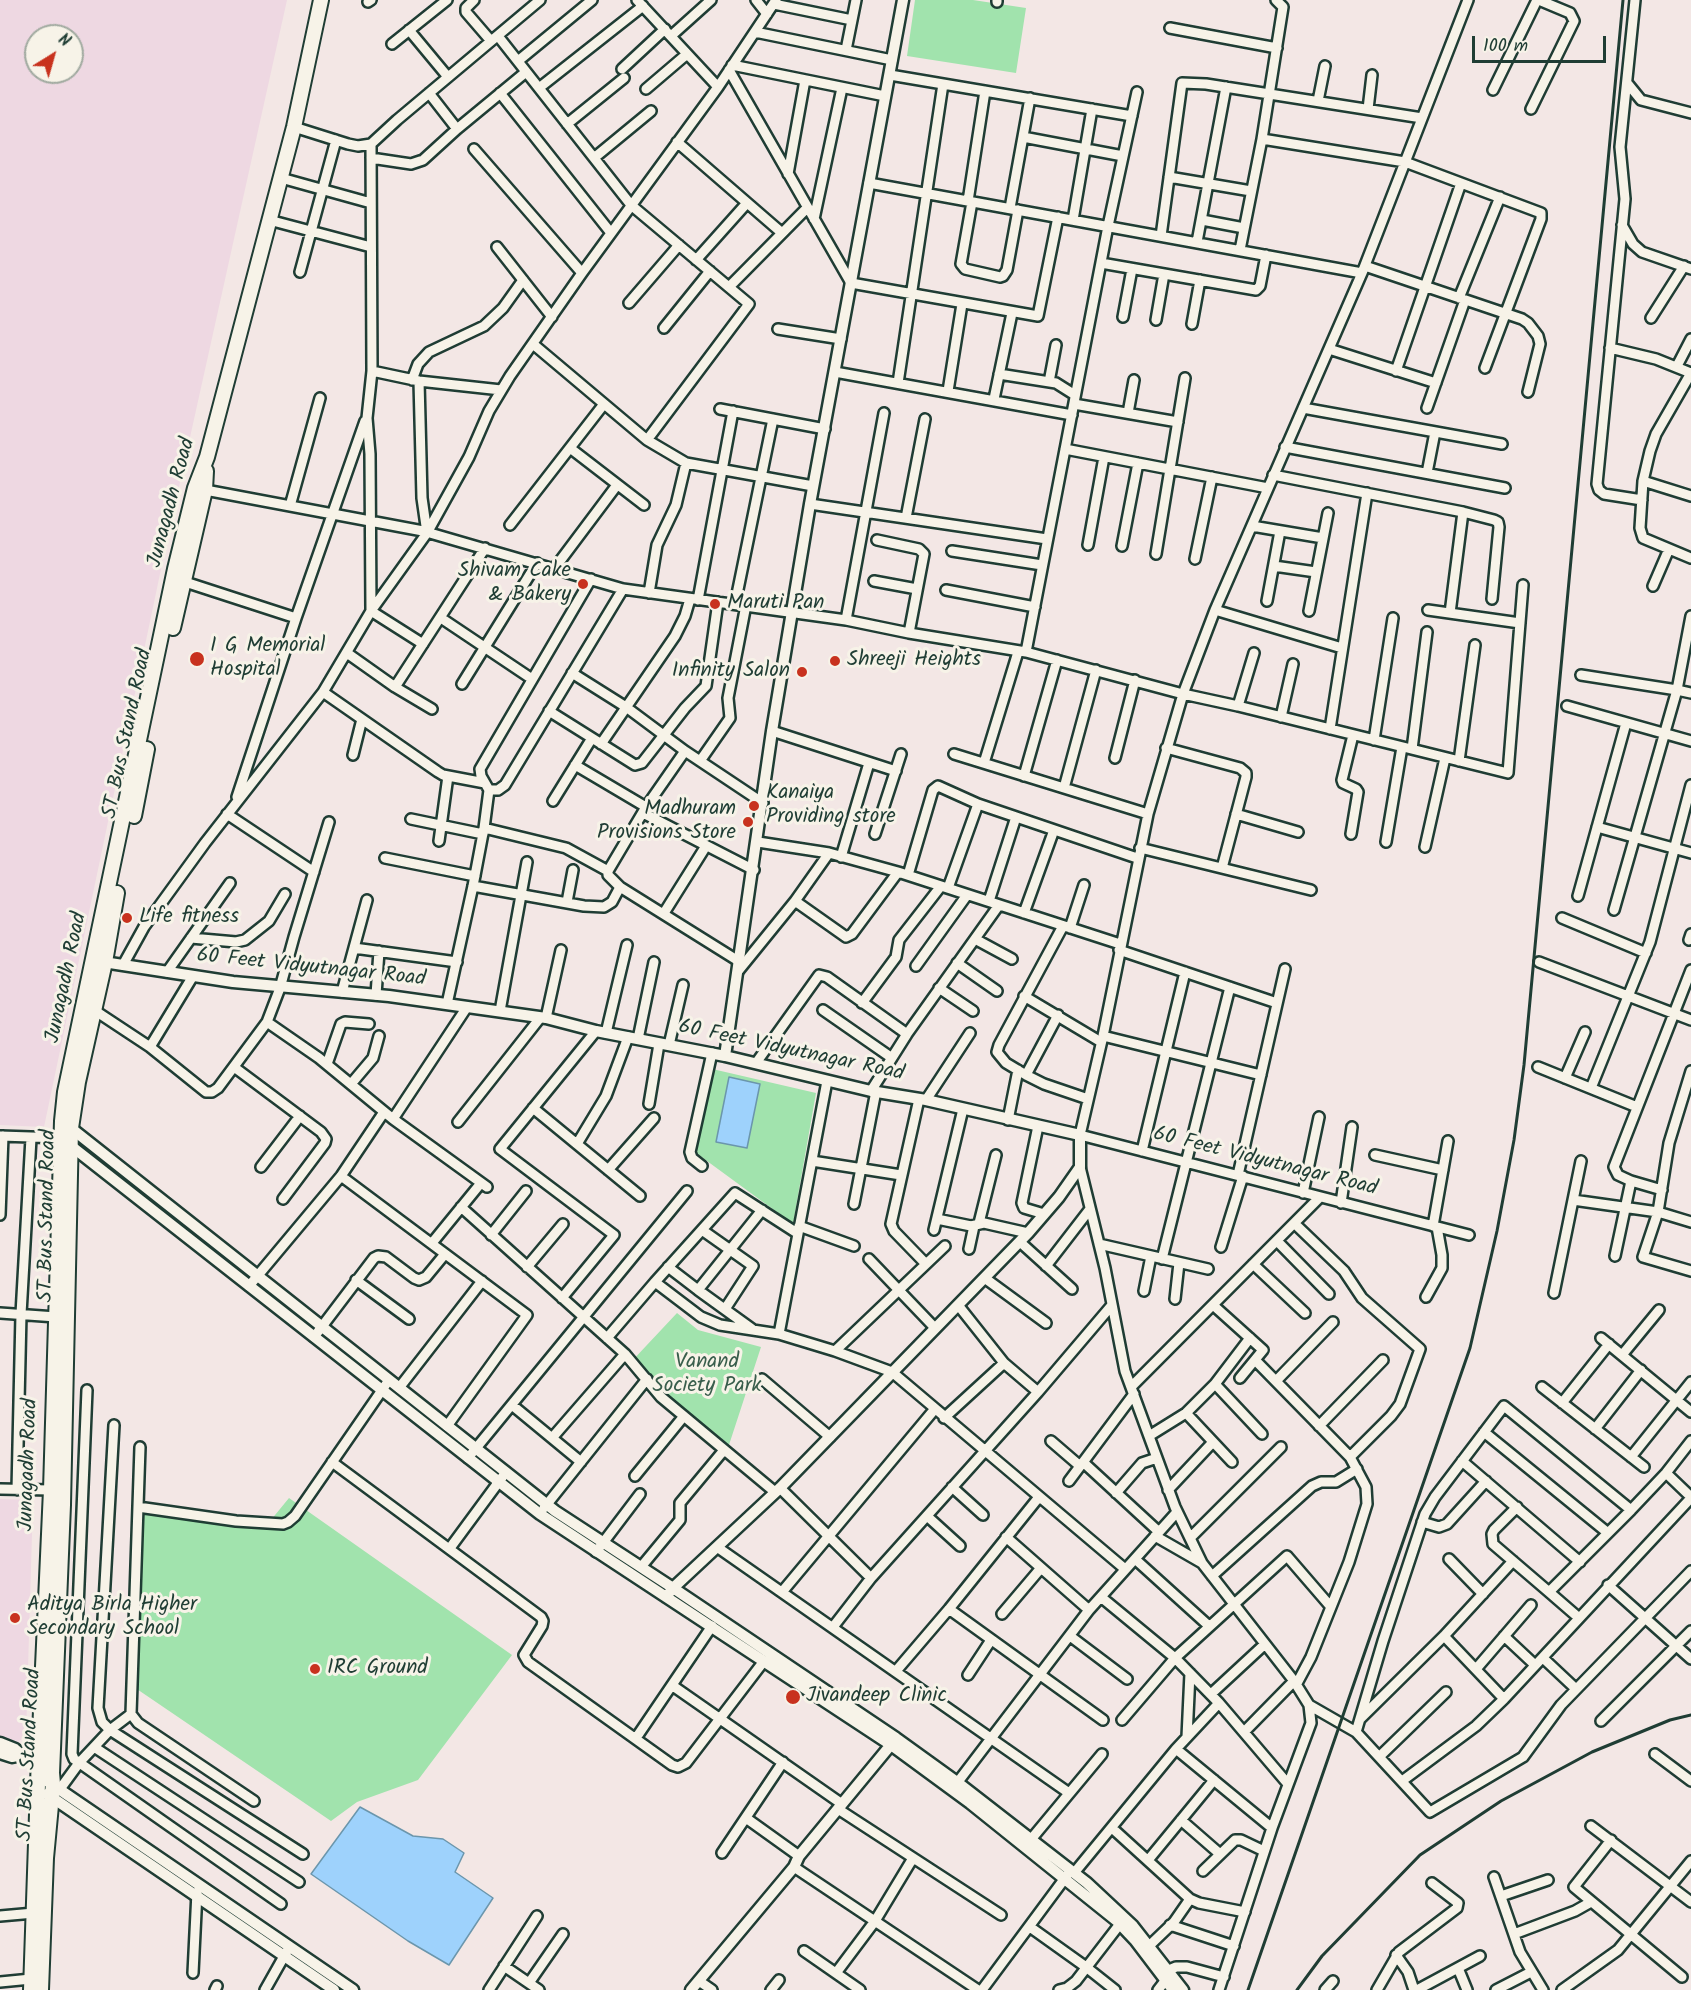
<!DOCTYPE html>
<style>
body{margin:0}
#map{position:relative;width:1691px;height:1990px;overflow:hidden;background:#f3e7e5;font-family:Kalam,sans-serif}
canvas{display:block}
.north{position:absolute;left:24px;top:24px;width:60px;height:60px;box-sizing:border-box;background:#f7f3e8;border:2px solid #a1aaa0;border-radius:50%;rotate:37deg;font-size:16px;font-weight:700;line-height:24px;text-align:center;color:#1f3d34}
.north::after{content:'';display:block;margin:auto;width:21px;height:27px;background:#c8321e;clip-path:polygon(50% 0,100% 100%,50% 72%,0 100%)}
.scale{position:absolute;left:1472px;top:36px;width:134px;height:27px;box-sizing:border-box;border:3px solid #1f3d34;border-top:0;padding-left:8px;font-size:18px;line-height:21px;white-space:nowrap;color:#1f3d34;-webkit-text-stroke:4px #f7f3e8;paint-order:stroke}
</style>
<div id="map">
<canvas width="1691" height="1990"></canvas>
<div class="north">N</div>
<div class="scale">100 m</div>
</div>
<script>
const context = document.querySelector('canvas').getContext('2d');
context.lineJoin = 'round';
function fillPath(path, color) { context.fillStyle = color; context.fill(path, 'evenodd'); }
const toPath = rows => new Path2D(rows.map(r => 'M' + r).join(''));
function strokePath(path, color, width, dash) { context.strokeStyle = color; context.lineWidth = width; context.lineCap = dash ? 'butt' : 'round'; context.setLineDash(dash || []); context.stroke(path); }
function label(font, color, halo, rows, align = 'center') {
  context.font = font + ' Kalam,sans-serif'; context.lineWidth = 6; context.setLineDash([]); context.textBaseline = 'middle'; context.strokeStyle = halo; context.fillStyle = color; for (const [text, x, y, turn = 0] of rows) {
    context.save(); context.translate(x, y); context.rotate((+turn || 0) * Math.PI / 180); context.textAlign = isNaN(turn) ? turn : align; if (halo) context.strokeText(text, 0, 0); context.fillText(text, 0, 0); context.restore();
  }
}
fillPath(toPath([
 [0,0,287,0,165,550,44,1127,0,1125],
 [36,36,72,36,72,72,36,72],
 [0,1499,33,1500,26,1736,15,1744,0,1738]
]), '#eed8e2');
fillPath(toPath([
 [915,0,973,0,1026,8,1016,73,907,56],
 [708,1068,816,1093,793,1224,692,1150],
 [677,1313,698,1330,761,1347,727,1451,631,1362],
 [289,1498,512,1655,418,1780,357,1802,331,1821,128,1683,136,1510,266,1526]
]), '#a1e3ad');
const water = toPath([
 [729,1077,760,1084,747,1148,716,1142,729,1077],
 [360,1807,413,1836,443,1839,464,1853,455,1872,493,1898,449,1965,408,1941,311,1874,360,1807]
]);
fillPath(water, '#9ed2fc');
strokePath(water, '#6b96ac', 1.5);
const minor = toPath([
 [474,0,466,8,466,12,491,41],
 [637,0,718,87],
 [756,0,767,14],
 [1468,0,1362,273,1215,610,1183,694,1148,814,1103,1036,1080,1135,1469,1235],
 [1635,0,1620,147,1625,199,1597,484,1599,490,1604,494,1642,500],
 [368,2,371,0],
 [997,2,997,0],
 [774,4,852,20],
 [1170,28,1277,48],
 [409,30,448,77],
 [755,32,892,60],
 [498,36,631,205,749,304,647,440],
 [671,36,711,0],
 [392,44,447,0],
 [846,50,856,0],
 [518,61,592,0],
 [732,65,885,96],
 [622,69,665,29],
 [729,70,851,283,1038,316,1058,217],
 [890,75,1132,116],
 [1628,84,1641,100,1691,113],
 [539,88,643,6],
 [646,89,687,54],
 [1493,90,1537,0],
 [429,93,457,129],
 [500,93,611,233],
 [1318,101,1325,66],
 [1368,109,1372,75],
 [1531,109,1574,21,1570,13,1539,0],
 [567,124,624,78],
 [294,127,348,144,358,146,371,144,397,120,540,0],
 [1023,137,1123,156],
 [1262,139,1405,162,1541,213,1541,219,1485,368],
 [677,142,782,233],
 [371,144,372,371,367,418,370,454,371,611,423,644],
 [474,149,582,273],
 [371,158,411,164,423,160,457,129,526,72],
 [594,158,651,111],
 [788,174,805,80],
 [1169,177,1251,191],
 [281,178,371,203],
 [869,183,1362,273],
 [968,201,985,91],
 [972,202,961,264,965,269,1000,277,1003,276,1007,270,1018,210],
 [1010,208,1030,98],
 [814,219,842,88],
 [269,220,371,247],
 [1073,220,1092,109],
 [1202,220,1244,228],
 [1622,225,1633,244,1642,252,1691,269],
 [1161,236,1182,83,1206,84,1422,118],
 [1197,242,1226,87],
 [497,247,552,317],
 [1240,250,1262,139,1283,7,1276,0],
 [696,260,747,203],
 [1101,263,1256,290,1260,286,1266,255],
 [1365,266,1522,319,1528,323,1538,336,1540,344,1528,392],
 [300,272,336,140],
 [729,287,807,208],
 [1459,298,1500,197],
 [629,303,679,245],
 [1123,317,1132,269],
 [1651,318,1684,266],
 [1156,320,1164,274],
 [1192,324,1200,280],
 [664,328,710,271],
 [778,329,841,339],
 [533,344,647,440,686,463,813,486],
 [1610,348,1656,359,1691,373],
 [1329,349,1436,383],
 [1677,366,1691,339],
 [372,371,419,381,501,390],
 [1396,371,1461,183],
 [835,372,1072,415],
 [1691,373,1656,434,1650,451,1643,481,1640,528,1643,538,1691,558],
 [999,374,1056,383,1075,395],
 [412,380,418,364,429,352,484,326,503,308,523,280],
 [419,381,422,498,427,533],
 [1049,382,1056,345],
 [898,383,943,84],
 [948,391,962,304],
 [994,399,1012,313],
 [1074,404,1178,422],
 [1303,408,1502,444],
 [1427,408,1465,300],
 [720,409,825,429],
 [1128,413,1134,380],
 [1285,447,1505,488],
 [570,448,644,505],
 [1065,449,1268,488],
 [1427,473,1435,432],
 [1273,475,1463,512,1494,520,1498,522,1499,527,1492,599],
 [1643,481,1691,496],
 [200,489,423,531,623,589,846,620,909,633,1026,652,1183,694,1238,706,1508,773,1523,585],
 [810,504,1047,539],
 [290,506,320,398],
 [906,518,925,419],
 [510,525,604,404],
 [1252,526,1323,538],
 [877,540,919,549,924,554,909,633],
 [1088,545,1104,457],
 [1122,546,1138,463],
 [952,551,1042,565],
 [1156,554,1185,378],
 [1195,559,1212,477],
 [1274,566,1316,572],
 [554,569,617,485],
 [179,580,296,618],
 [874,581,917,589],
 [1653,586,1669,549],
 [946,590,1035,607],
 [649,593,657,545,676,505,686,463],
 [698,600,733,411],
 [1267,601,1280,531],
 [735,604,773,419],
 [1215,610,1342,648],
 [1428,610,1520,623],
 [1309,611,1328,513],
 [1450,613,1463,512],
 [1691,616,1677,690,1691,693],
 [441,618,532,679],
 [846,620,884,413],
 [1026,652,1108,226,1137,92],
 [347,653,395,687,432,709],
 [572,673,626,707,685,751,763,803],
 [1581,675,1677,690,1614,910],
 [462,684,537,563],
 [395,687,485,548],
 [323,692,438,772,443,775,485,783],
 [1238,706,1254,653],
 [1567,706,1691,741],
 [549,711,635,765,642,763,685,708,706,686,718,602],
 [1281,717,1293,664],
 [1330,729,1367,493],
 [772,731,896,771],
 [1374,740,1393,618],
 [601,744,675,636,685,616,690,599],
 [1166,748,1240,768,1246,773,1246,777,1222,868],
 [1412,749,1427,632],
 [685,751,646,807,608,871,608,875,620,887,740,962],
 [954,754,1148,814],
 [353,755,362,719],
 [1115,758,1135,680],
 [700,761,730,718,728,698,746,605],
 [1459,761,1475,645],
 [984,763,1018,652],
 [575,765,646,807],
 [1024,776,1057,660],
 [1064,788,1096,670],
 [489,790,498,790,505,785,623,589],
 [237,797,296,618,365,421],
 [553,801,592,738],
 [643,813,754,870],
 [227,814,314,872],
 [1236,814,1298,832],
 [411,819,483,834],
 [1597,827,1691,853],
 [484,828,566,848,608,871],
 [875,834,901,754],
 [1351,834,1358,792,1356,789,1343,783,1342,780,1353,735],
 [439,841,448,776],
 [758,842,829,853,898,872,1120,944],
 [1386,842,1402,747],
 [1425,847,1445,758],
 [1140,848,1311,890],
 [841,857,869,763],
 [385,858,475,876],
 [908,875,933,790,938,786,978,804,1137,858],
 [473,886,584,906,604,907,612,902,620,887],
 [948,888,978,804],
 [1578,896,1626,723],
 [795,901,846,937,852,934,898,872],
 [989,901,1016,817],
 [567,902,573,870],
 [664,913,706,846],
 [1024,913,1054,830],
 [1562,918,1646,953],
 [1063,926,999,1045,997,1052,1006,1063,1026,1075,1044,1084,1088,1099],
 [1070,928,1084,885],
 [191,938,236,942,245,940,269,921,285,894],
 [975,939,1012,959],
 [1689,940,1691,934],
 [354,948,457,962],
 [1119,950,1277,1003],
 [1539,962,1691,1020],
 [957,963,997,991],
 [123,965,144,927,205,843,323,692,371,611,427,533,469,457,489,411,510,376,582,273,718,87,776,0],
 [916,966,967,895],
 [739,970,795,901,829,853],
 [167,972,230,883],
 [939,988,973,1011],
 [342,992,367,900],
 [376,995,379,951],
 [1024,996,1101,1042],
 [862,1003,896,957,899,940,941,886],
 [447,1004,473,886,484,828,489,790,481,776,480,769,591,579],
 [91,1008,150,1047,206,1092,212,1092,218,1088,267,1022,280,988,294,937,329,822],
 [823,1010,892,1058],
 [500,1011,527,862],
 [546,1018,561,950],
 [267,1022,319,1058,393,1119,487,1187],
 [606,1033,627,945],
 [1103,1036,1261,1075],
 [638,1039,654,962],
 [669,1045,683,985],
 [150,1047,193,976],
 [756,1063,819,975,827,977,907,1034],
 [327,1064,341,1024,345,1022,369,1024],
 [234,1067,321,1132,326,1139,325,1143,283,1199],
 [1538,1067,1637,1107],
 [1691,1071,1669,1143,1658,1212,1691,1222],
 [1026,1075,1058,1015],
 [1565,1078,1585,1032],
 [351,1084,373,1058,379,1036],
 [1591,1088,1650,942,1691,785],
 [871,1091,907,1034,999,905],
 [919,1099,891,1224,894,1231,926,1264],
 [926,1100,970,1033],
 [649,1104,659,1044],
 [533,1108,640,1196],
 [393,1119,467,1007],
 [1008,1120,1018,1070],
 [458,1122,540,1018],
 [1038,1126,1022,1203,1024,1208,1044,1214],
 [0,1136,62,1138],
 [577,1144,606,1096,628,1037],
 [1142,1151,1185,972],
 [1375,1155,1443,1170],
 [812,1161,901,1175],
 [702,1166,692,1158,690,1152,712,1053],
 [261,1167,300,1116],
 [1080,1167,1105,1268,1125,1371,1175,1507,1202,1563,1294,1681,1309,1705,1311,1723,1272,1828,1219,1990],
 [608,1170,654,1118],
 [1238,1175,1285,969],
 [341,1176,527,1315,447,1426],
 [1662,1190,1631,1181,1618,1175,1614,1167,1691,970],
 [1303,1193,1319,1117],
 [1573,1200,1658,1212,1643,1257,1691,1271],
 [1341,1203,1352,1127],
 [854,1204,876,1091],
 [461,1207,625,1354,661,1397,775,1492],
 [0,1215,3,1136],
 [937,1219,971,1226,984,1223,1028,1233],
 [979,1223,996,1155],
 [1294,1223,1344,1271,1362,1298,1420,1349,1400,1404,1391,1416,1350,1457],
 [799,1226,854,1246],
 [1433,1226,1448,1141],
 [702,1230,753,1266,725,1309],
 [934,1230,963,1109],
 [491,1235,526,1191],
 [1277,1241,1329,1294],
 [1020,1242,1072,1289],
 [432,1243,481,1183],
 [1099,1244,1208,1269],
 [1221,1247,1243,1176],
 [969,1249,974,1226],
 [1615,1256,1631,1181],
 [869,1259,935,1328],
 [1162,1259,1230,987],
 [1253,1264,1305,1313],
 [1046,1266,1090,1209],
 [527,1267,563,1224],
 [668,1267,698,1290],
 [986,1279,1046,1323],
 [356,1280,409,1319],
 [655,1282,735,1193,797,1233],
 [249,1286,341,1176,384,1112],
 [1144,1291,1151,1256],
 [1554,1293,1581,1161],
 [1426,1297,1442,1268,1442,1255,1437,1227],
 [562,1298,614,1235,500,1149,596,1031],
 [1175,1299,1179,1263],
 [958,1305,1004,1363,1038,1392],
 [1213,1305,1263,1350,1240,1378],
 [0,1313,56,1317],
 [752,1329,698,1290,762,1210],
 [779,1334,827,1081],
 [314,1337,374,1258,378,1256,386,1257,414,1278,419,1280,426,1277,445,1254],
 [607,1338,655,1282,701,1317,720,1325,779,1334,835,1351,892,1372,1125,1569],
 [1601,1338,1691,1412],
 [835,1351,945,1246],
 [1622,1355,1659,1310],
 [1256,1361,1350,1457,1366,1487,1367,1504,1349,1562,1331,1607],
 [762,1379,830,1437],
 [1276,1381,1333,1322],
 [1215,1384,1262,1434],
 [1131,1387,1320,1197],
 [1542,1387,1644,1467],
 [399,1388,482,1281],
 [87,1390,72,1754,74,1759,281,1904],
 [1562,1403,1609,1344],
 [512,1405,581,1462],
 [1186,1413,1232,1462],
 [944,1418,1004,1363],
 [114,1425,98,1708,102,1722,110,1730,303,1854],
 [1319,1426,1383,1360],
 [1595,1429,1641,1370],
 [1484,1432,1608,1533],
 [1149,1436,1186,1413,1215,1384,1250,1338],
 [552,1438,625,1354],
 [1051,1441,1080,1466],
 [140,1447,131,1714,138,1723,254,1801],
 [1631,1457,1691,1382],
 [468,1458,687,1191],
 [1462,1461,1580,1562],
 [332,1462,541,1617,543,1621,542,1626,524,1655,528,1662,672,1765,678,1767,686,1763,764,1661],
 [1083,1462,1159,1532],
 [1666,1473,1691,1497],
 [635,1476,684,1416],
 [1069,1481,1134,1394],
 [952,1487,983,1515],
 [780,1488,871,1578],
 [0,1489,51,1490],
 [17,1490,21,1314,31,1138],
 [1168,1490,1213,1442],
 [1116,1493,1142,1463,1157,1458],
 [138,1507,236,1521,283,1524,288,1522,295,1516,389,1380],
 [1517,1507,1494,1530,1492,1534,1493,1544,1549,1592],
 [544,1508,647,1379],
 [927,1516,960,1546],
 [1422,1522,1439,1527,1447,1524,1486,1481],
 [1155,1536,1202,1563],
 [1006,1537,1089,1610],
 [1190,1538,1281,1447],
 [717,1547,1069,1793],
 [450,1548,506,1472],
 [596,1552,640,1494],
 [1135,1559,1209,1626],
 [1449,1559,1483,1594],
 [641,1567,680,1520,680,1503,724,1450],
 [1212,1576,1312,1486,1321,1482,1336,1482,1357,1469],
 [1608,1585,1691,1659],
 [782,1592,934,1410],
 [1101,1597,1175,1658,1219,1703,1288,1784],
 [949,1609,1103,1720],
 [1002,1614,1041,1568],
 [1579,1618,1549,1592,1631,1510],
 [833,1627,871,1578,1038,1392,1112,1305],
 [1070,1636,1127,1679],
 [1444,1636,1504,1699],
 [1504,1636,1535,1665],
 [1543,1658,1576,1689],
 [1476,1669,1531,1605],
 [896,1671,949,1609,1039,1497],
 [968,1675,991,1640],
 [673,1686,842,1804],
 [1211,1694,1265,1644],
 [1309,1705,1356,1732,1383,1641,1425,1514,1435,1497,1504,1406,1631,1510,1666,1473,1691,1441],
 [1360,1719,1444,1636,1513,1561],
 [1122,1720,1175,1658,1287,1556,1331,1607,1311,1657,1296,1685],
 [1601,1721,1691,1631],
 [1244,1732,1294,1681],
 [1356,1732,1430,1812,1523,1757,1561,1705,1691,1571],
 [1187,1737,1190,1673],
 [636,1738,712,1626],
 [94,1747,299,1882],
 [1176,1749,1272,1828],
 [1655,1754,1691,1781],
 [1380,1756,1446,1692],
 [1402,1781,1476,1726,1504,1699,1691,1498],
 [954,1787,1089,1610,1177,1512],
 [60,1789,79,1763,110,1730,131,1714],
 [838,1809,1001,1915],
 [746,1818,799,1856],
 [1181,1820,1220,1854],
 [1591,1826,1691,1902],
 [1112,1828,1190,1899,1199,1903,1245,1912],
 [1611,1840,1574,1887,1682,1977],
 [1028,1843,1102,1754],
 [722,1853,783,1762],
 [1149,1859,1214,1780],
 [794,1867,978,1990],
 [1203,1871,1235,1840,1241,1840,1264,1851],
 [1074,1873,1176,1749,1219,1703],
 [1494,1877,1520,1952,1543,1990],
 [1501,1896,1548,1880],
 [0,1916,34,1913],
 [1170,1925,1234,1946],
 [1030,1927,1086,1967,1115,1990],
 [1514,1934,1575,1911,1591,1902],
 [1149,1946,1174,1922,1190,1899],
 [804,1951,860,1990],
 [1396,1955,1408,1972,1414,1990],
 [504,1966,539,1990],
 [1458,1968,1467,1990],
 [193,1973,197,1892],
 [836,1973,875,1921,913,1858],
 [1162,1973,1176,1967,1187,1967,1224,1977],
 [699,1981,712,1990],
 [0,1982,31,1979],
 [529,1983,563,1934],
 [215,1990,217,1986],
 [265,1990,287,1951],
 [489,1990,537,1916],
 [771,1990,779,1980],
 [982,1990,1068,1874],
 [1059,1990,1067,1988,1076,1981,1123,1920],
 [1158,1990,1165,1981],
 [1325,1990,1333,1981],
 [1377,1990,1399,1952,1457,1908,1458,1903,1432,1883],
 [1417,1990,1480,1956],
 [1496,1990,1531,1972],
 [1562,1990,1618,1950,1691,1861]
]);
const tertiary = toPath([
 [97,961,233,982,389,996,546,1018,596,1031,725,1056,871,1091,926,1100,1080,1135,1080,1167,1059,1197,1028,1233,780,1488,673,1588,666,1597],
 [725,1056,772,731,810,504,903,0],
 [67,1125,555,1511,673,1588,896,1738,957,1782,1087,1883,1133,1926,1183,1990],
 [66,1142,540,1514,891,1745,970,1803,1117,1921,1135,1940,1173,1990],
 [0,1743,15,1749,22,1755,44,1761],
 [0,1753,12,1757,22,1755],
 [47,1781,353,1990],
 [47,1794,334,1990],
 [691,1990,794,1867,799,1856,894,1741]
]);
const primary = toPath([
 [173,628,205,490,206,471],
 [134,816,147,749],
 [31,1990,39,1755,51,1490,62,1121,65,1092,175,569,195,488,207,457,294,127,321,0],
 [41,1990,46,1858,53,1784,52,1773,63,1505,71,1128,78,1082,105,962,117,893]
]);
strokePath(minor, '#1f3d34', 14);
strokePath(tertiary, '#1f3d34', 15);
strokePath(primary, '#1f3d34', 18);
strokePath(minor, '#f7f3e8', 9);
strokePath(tertiary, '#f7f3e8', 10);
strokePath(primary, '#f7f3e8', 14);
strokePath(toPath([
 [1248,1990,1470,1348,1497,1231,1514,1140,1524,1065,1623,0],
 [1297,1990,1322,1956,1420,1855,1501,1801,1592,1752,1670,1720,1691,1715]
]), '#1f3d34', 3);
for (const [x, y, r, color] of [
 [583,584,6,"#c8321e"],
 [715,604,6,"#c8321e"],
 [197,659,8,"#c8321e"],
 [835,661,6,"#c8321e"],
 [802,672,6,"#c8321e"],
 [754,806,6,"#c8321e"],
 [748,822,6,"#c8321e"],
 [127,918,6,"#c8321e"],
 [15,1618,6,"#c8321e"],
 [315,1669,6,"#c8321e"],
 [793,1697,8,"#c8321e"]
]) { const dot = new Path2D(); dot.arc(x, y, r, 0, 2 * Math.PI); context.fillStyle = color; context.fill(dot); strokePath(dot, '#f7f3e8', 2); }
label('21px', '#1f3d34', '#f7f3e8', [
 ["Junagadh Road",173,503,-75],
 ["ST Bus Stand Road",129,734,-78],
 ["60 Feet Vidyutnagar Road",311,969,6],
 ["Junagadh Road",68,978,-78],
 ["60 Feet Vidyutnagar Road",791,1052,12],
 ["60 Feet Vidyutnagar Road",1265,1163,14],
 ["ST Bus Stand Road",49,1216,-89],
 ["Junagadh Road",30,1465,-88],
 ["ST Bus Stand Road",31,1755,-87]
]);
label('21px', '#1f3d34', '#f7f3e8', [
 ["Shivam Cake",571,572,"right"],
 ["& Bakery",571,596,"right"],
 ["Maruti Pan",727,604],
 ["I G Memorial",210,647],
 ["Hospital",210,671],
 ["Shreeji Heights",847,661],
 ["Infinity Salon",790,672,"right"],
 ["Kanaiya",766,794],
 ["Providing store",766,818],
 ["Madhuram",736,810,"right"],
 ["Provisions Store",736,834,"right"],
 ["Life fitness",139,918],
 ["Aditya Birla Higher",27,1606],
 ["Secondary School",27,1630],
 ["IRC Ground",327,1669],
 ["Jivandeep Clinic",806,1697]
], 'left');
label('21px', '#395e4c', '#f7f3e8', [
 ["Vanand",707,1363],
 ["Society Park",707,1387]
]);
</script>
